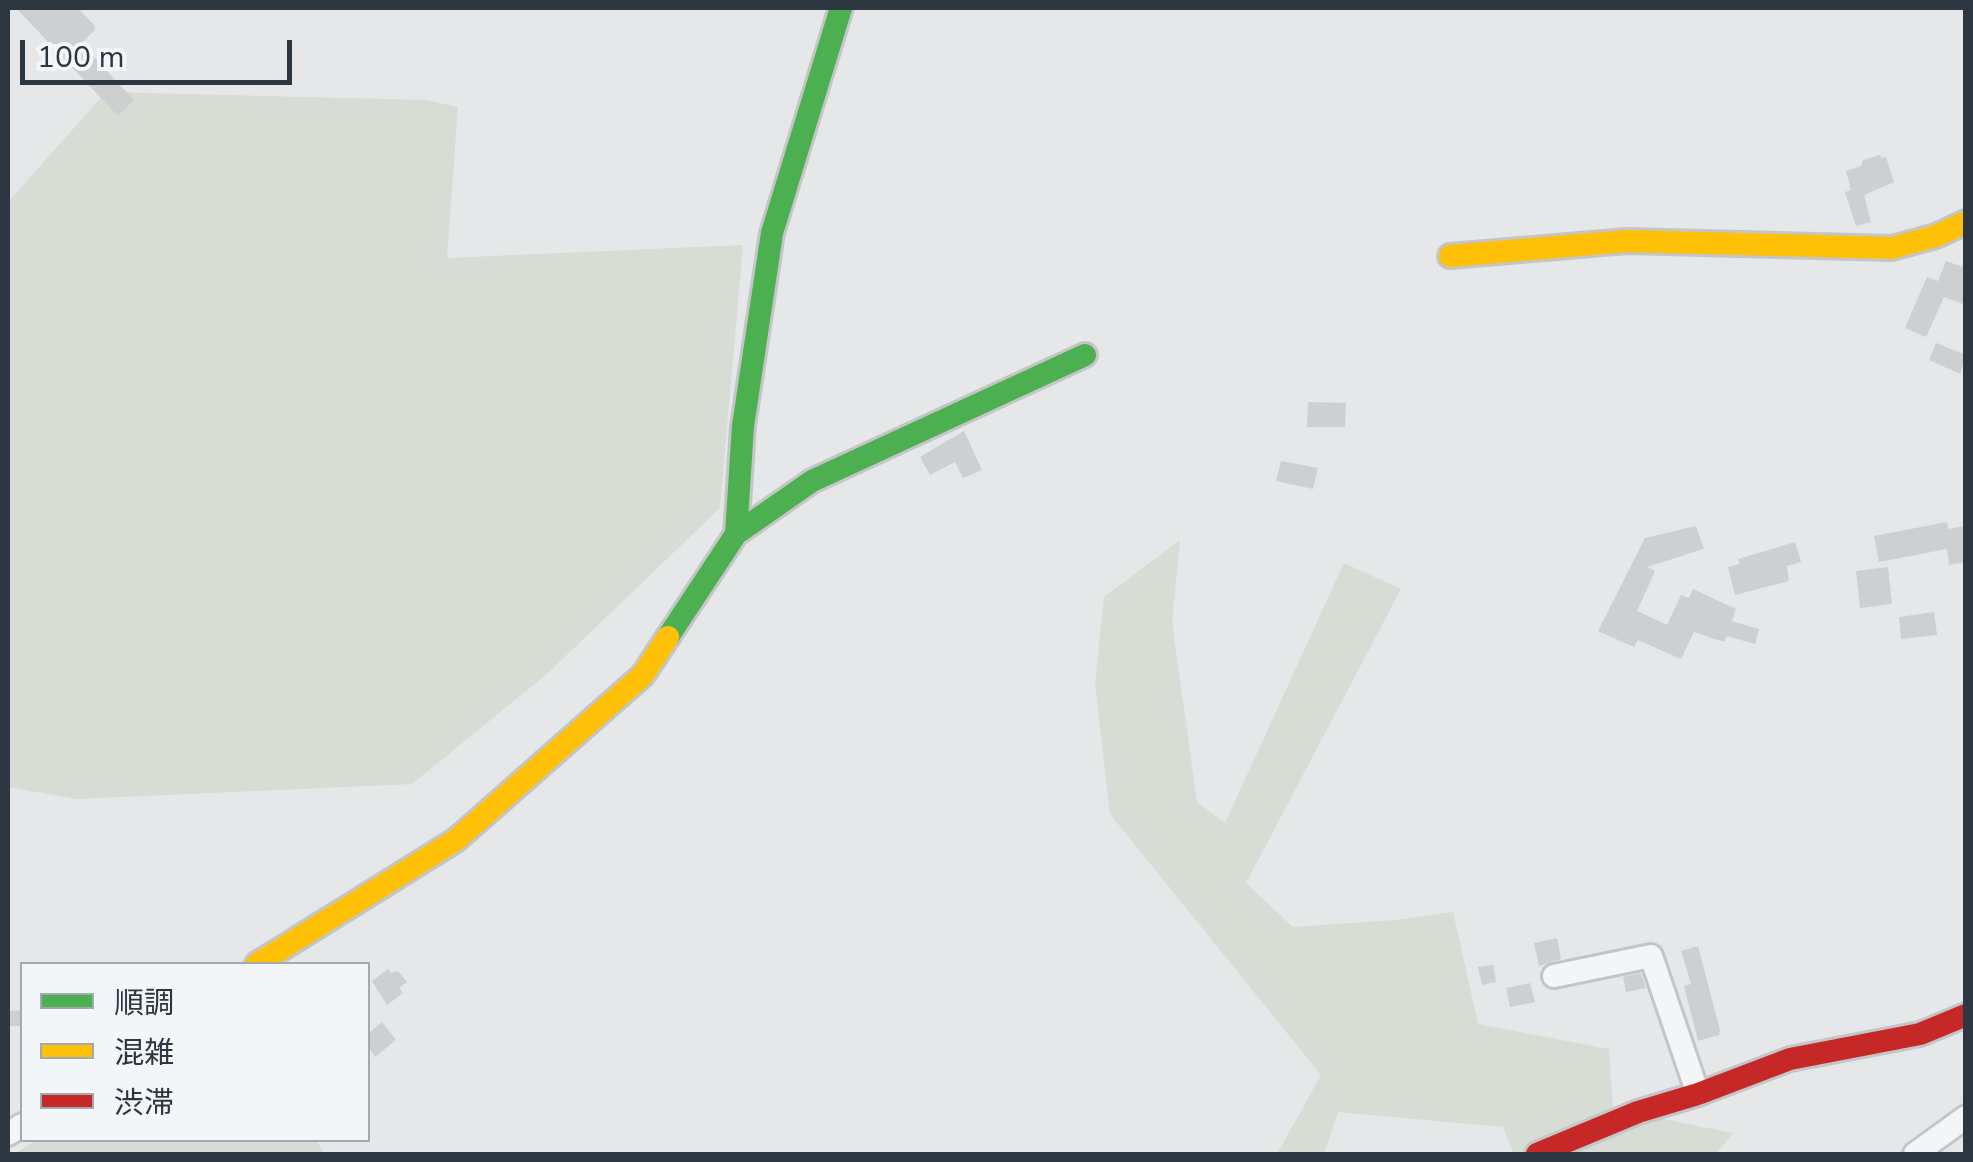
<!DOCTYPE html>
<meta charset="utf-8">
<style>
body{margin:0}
#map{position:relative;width:1973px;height:1162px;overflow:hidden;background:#e5e7e9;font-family:"Nunito Sans","Noto Sans JP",sans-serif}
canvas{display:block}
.frame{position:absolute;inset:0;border:10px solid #2c3742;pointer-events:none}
.legend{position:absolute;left:20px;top:962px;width:350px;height:180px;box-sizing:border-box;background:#f3f6f8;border:2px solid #a3aaaf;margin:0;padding:12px 18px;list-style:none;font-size:30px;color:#2c3742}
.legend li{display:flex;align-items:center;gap:20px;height:50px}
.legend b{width:50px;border:2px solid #a3aaaf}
.scale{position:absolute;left:20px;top:40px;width:272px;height:45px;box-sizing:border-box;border:5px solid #2c3742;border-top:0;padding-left:12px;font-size:30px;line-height:35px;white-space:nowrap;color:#2c3742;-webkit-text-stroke:8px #f3f6f8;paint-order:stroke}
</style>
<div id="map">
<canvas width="1973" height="1162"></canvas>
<div class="frame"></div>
<ul class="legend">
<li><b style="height:12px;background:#4caf50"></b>順調</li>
<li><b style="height:12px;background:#ffc107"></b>混雑</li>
<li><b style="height:12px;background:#c62828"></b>渋滞</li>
</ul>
<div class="scale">100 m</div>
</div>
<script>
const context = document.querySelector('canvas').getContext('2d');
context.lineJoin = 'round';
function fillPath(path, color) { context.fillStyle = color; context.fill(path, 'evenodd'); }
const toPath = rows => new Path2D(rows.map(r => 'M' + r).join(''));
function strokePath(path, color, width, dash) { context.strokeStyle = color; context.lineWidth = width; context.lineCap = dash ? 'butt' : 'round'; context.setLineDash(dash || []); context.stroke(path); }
fillPath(toPath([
 [106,92,425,100,458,107,447,258,743,245,720,508,548,673,412,784,77,799,8,787,8,202],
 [1180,540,1172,622,1197,802,1225,823,1344,563,1401,589,1246,883,1293,927,1395,920,1453,912,1478,1024,1609,1049,1613,1109,1733,1133,1716,1154,1514,1154,1503,1127,1338,1112,1324,1154,1277,1154,1321,1075,1110,814,1095,684,1104,597],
 [36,1140,316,1140,325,1154,14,1154]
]), '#d7ddd5');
fillPath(toPath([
 [16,8,78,8,94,25,95,30,81,43,134,100,118,116],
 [1880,155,1881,158,1886,157,1894,182,1864,195,1871,222,1856,226,1845,192,1851,190,1846,171,1861,166,1863,160],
 [1946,261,1966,268,1966,305,1944,297,1926,337,1905,328,1927,277,1938,281],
 [1936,343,1966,355,1960,374,1929,360],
 [1308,402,1346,403,1345,427,1307,427],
 [964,431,982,470,963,478,955,462,930,475,920,457],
 [1281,461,1318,468,1313,489,1276,481],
 [1947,522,1948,529,1964,526,1966,562,1949,565,1947,549,1879,562,1874,536],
 [1696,526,1704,549,1647,567,1655,571,1637,611,1667,625,1681,595,1689,598,1693,589,1736,609,1732,621,1759,629,1755,644,1727,636,1724,642,1694,632,1681,659,1638,640,1634,647,1598,631,1645,538],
 [1795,542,1801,562,1787,566,1789,581,1735,595,1728,567,1740,564,1738,559],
 [1888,567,1892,604,1860,608,1856,571],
 [1934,612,1937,635,1901,639,1899,617],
 [1557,938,1561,959,1539,966,1534,943],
 [1698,946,1720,1030,1719,1035,1698,1041,1684,986,1691,984,1681,951],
 [1493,965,1496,982,1482,985,1478,967],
 [388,969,391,973,398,971,407,982,399,988,403,993,387,1005,372,981],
 [1641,973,1646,988,1626,992,1623,977],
 [1530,983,1535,1002,1510,1007,1506,988],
 [22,1010,22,1026,8,1026,8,1011],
 [382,1022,396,1040,375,1057,368,1047,368,1034]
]), '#cdcfd1');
const street = toPath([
 [1554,976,1651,956,1698,1094],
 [8,1134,22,1125],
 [1915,1154,1966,1117]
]);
const fast = toPath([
 [736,534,743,426,772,233,841,8],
 [668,637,736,534,812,481,1085,355]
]);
const slow = toPath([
 [1450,256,1627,241,1892,248,1936,236,1966,222],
 [257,964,456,840,643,675,668,637]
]);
const jam = toPath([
 [1537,1154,1638,1112,1698,1094,1790,1059,1920,1034,1966,1015]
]);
strokePath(street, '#c3c5c7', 28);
strokePath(fast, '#c3c5c7', 28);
strokePath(slow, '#c3c5c7', 28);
strokePath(jam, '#c3c5c7', 28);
strokePath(street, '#f4f5f6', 22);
strokePath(fast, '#4caf50', 22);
strokePath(slow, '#ffc107', 22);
strokePath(jam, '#c62828', 22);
</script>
